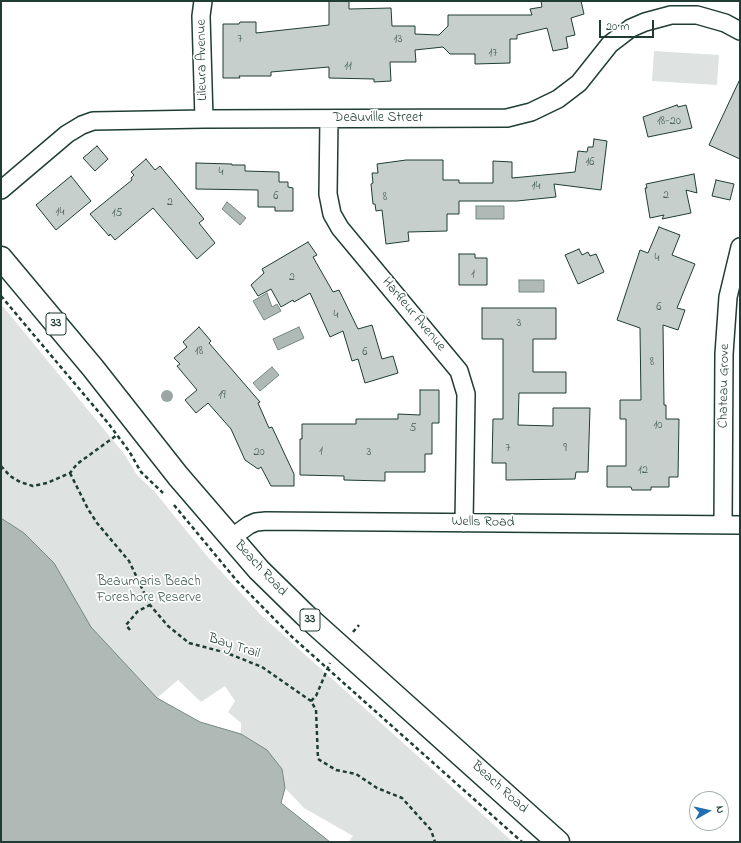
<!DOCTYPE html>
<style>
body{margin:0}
#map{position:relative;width:741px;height:843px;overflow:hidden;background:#fff;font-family:"Indie Flower",sans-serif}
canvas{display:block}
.frame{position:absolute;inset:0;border:2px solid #1f3d34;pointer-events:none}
.north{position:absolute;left:689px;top:791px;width:40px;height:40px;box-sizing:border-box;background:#fff;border:1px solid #a5b1ae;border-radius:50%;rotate:82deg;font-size:11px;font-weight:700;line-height:16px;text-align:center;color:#1f3d34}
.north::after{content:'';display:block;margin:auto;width:14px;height:18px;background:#1f6fb2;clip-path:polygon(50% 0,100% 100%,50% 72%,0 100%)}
.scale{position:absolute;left:599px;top:20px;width:55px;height:18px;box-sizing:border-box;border:2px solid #1f3d34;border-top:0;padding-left:5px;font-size:12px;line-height:14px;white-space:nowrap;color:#1f3d34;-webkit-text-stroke:3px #fff;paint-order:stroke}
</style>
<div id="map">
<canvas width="741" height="843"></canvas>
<div class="frame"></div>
<div class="north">N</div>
<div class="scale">20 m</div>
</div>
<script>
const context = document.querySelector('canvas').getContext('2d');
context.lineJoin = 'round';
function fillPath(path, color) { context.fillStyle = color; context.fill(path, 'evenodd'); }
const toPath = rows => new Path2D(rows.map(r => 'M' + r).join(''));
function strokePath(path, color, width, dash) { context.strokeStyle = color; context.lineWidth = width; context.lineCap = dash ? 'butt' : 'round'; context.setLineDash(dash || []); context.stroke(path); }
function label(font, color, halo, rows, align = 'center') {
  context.font = font + ' "Indie Flower",sans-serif'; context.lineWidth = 3.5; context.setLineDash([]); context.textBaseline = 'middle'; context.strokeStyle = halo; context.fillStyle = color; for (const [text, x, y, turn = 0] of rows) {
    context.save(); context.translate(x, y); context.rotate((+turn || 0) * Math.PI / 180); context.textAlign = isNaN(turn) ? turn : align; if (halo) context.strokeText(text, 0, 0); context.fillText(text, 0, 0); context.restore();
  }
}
fillPath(toPath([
 [654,51,719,55,717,85,652,81],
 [1,304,125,455,137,475,154,491,207,556,260,614,513,842,348,842,353,836,304,808,285,788,282,769,267,750,241,734,241,723,228,712,235,701,225,686,201,702,178,680,157,698,91,627,73,598,24,533,1,517]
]), '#dee3e2');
const water = toPath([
 [227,202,246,218,240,225,222,209,227,202],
 [476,206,504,206,504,219,476,219,476,206],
 [519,280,544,280,544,292,519,292,519,280],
 [267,293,272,307,277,304,281,311,264,320,253,301,267,293],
 [299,327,304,338,278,350,273,339,299,327],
 [272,367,279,375,260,391,253,383,272,367],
 [1,518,24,533,54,563,91,627,157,698,200,722,241,734,267,750,282,769,285,788,281,803,330,842,1,842,1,518]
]);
fillPath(water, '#afbab7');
strokePath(water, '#758883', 1);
const building = toPath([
 [329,1,349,1,349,9,391,8,392,26,415,26,415,34,439,35,448,26,448,15,532,15,530,9,542,7,541,1,581,1,584,14,571,18,575,35,566,37,568,48,553,51,547,28,517,35,517,39,510,39,510,63,475,64,475,54,450,54,443,47,415,50,416,62,390,62,391,81,374,82,374,79,329,78,329,67,271,72,271,76,239,76,240,78,223,78,223,24,239,24,240,22,256,22,256,33,329,25,329,1],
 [740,79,740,159,709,145,740,79],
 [677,105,678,107,686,105,692,128,648,137,643,117,677,105],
 [594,139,607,141,601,190,554,184,556,197,517,201,459,201,459,214,447,214,447,231,408,232,409,241,386,244,382,210,376,211,375,204,373,204,371,184,373,183,372,173,378,173,377,164,406,160,443,160,443,180,459,180,459,183,493,183,493,161,512,162,512,178,575,172,578,151,587,152,588,147,593,147,594,139],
 [97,146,108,159,95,171,83,158,97,146],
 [146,159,155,170,160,166,204,219,199,223,215,243,197,259,153,208,115,240,110,234,109,236,90,214,132,180,131,178,134,175,131,172,146,159],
 [196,163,232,164,232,165,245,165,245,171,279,172,279,182,288,182,288,187,293,188,293,211,275,211,275,207,258,207,258,190,196,189,196,163],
 [694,174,697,193,686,190,691,213,662,219,664,215,650,218,645,188,647,188,646,184,694,174],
 [71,176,91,201,56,230,36,205,71,176],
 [716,180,734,184,730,200,712,196,716,180],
 [659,227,680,235,672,255,695,264,677,308,685,310,678,330,663,325,664,405,666,405,666,419,679,419,678,477,669,477,669,487,651,487,651,490,632,490,631,487,607,487,607,466,626,466,626,419,620,419,620,400,641,400,640,328,617,320,640,250,648,253,659,227],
 [308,242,317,255,313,257,333,292,339,290,358,329,372,325,382,359,393,356,398,373,365,383,358,359,352,361,343,331,330,337,310,293,294,302,293,300,281,307,271,289,258,296,251,285,264,273,262,269,308,242],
 [579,249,582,255,588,252,590,256,596,254,604,272,578,284,565,255,579,249],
 [459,254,475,254,475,258,487,258,487,285,459,285,459,254],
 [482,308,556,308,556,339,533,339,533,372,566,372,566,393,519,393,518,425,553,426,553,408,590,408,588,472,576,472,575,479,506,480,506,463,492,463,493,419,503,419,503,339,482,339,482,308],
 [199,327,211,341,209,343,260,402,258,403,269,428,272,427,294,474,294,486,271,486,261,467,258,469,245,460,231,429,208,403,196,413,185,400,197,390,177,366,180,364,174,358,187,347,183,342,199,327],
 [420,390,439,390,439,423,432,423,432,454,425,454,425,472,385,472,385,481,344,480,344,476,300,475,300,439,302,439,302,424,356,424,356,419,398,419,398,414,420,415,420,390]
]);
fillPath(building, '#c7cfcc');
strokePath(building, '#1f3d34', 1);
const minor = toPath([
 [203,1,201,16,204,119],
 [329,119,328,194,332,214,340,228,459,371,466,394,464,523],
 [1,190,67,134,82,125,93,121,204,119,507,118,531,112,558,99,579,83,610,44,631,28,645,22,671,15,697,15,725,23,740,31],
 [723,525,724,354,728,297,740,247],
 [231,538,249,525,256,522,266,521,740,525]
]);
const primary = toPath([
 [1,258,93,368,178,476,259,570,305,615,558,842]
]);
strokePath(minor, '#1f3d34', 20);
strokePath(primary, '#1f3d34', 25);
strokePath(toPath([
 [1,296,108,423,129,451,141,472,163,493],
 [1,466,10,476,20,482,33,486,47,483,70,473,77,464,117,435],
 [70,473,88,509,97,523,129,561,150,605,168,626,189,643,227,653,262,667,311,701,316,710,318,759,336,770,356,774,377,788,402,798,431,830,435,842],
 [174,505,237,581,291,636,522,842],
 [130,630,126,625,138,611,150,605],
 [353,632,359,625],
 [311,701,316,696,330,663]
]), '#1f3d34', 2.5, [4, 3]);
strokePath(minor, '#fff', 17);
strokePath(primary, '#fff', 22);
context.fillStyle = '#99a6a3';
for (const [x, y] of [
 [167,396]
]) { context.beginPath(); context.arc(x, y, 6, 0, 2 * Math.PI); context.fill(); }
label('12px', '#49625a', null, [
 ["7",240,40],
 ["13",398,40],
 ["17",493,54],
 ["11",348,67],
 ["18-20",669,122],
 ["16",590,163],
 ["4",221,173],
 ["14",536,187],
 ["2",666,196],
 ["6",276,197],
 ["8",385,198],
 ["2",170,203],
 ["14",60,213],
 ["15",117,214],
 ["4",657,259],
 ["1",473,275],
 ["2",292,278],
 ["6",659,308],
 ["4",336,316],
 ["3",519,324],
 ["18",199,352],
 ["6",365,353],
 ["8",652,363],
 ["19",222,396],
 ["10",658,426],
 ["5",413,429],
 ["7",508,449],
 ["9",565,449],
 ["1",321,452],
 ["20",259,453],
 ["3",369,453],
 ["12",643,471]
]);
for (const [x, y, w] of [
 [56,324,20],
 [310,620,20]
]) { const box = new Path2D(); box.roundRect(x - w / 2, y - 11, w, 22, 3); context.fillStyle = '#fff'; context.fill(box); strokePath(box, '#1f3d34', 1); }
label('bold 13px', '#1f3d34', null, [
 ["33",56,324],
 ["33",310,620]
]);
label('14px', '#1f3d34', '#fff', [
 ["Lileura Avenue",203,60,-91],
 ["Deauville Street",378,119],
 ["Harfleur Avenue",413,315,50],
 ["Chateau Grove",725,386,-89],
 ["Wells Road",483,523,1],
 ["Beach Road",260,569,47],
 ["Bay Trail",234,647,18],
 ["Beach Road",499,788,42]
]);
label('14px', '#455e57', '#fff', [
 ["Beaumaris Beach",149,583],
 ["Foreshore Reserve",149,599]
]);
</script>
